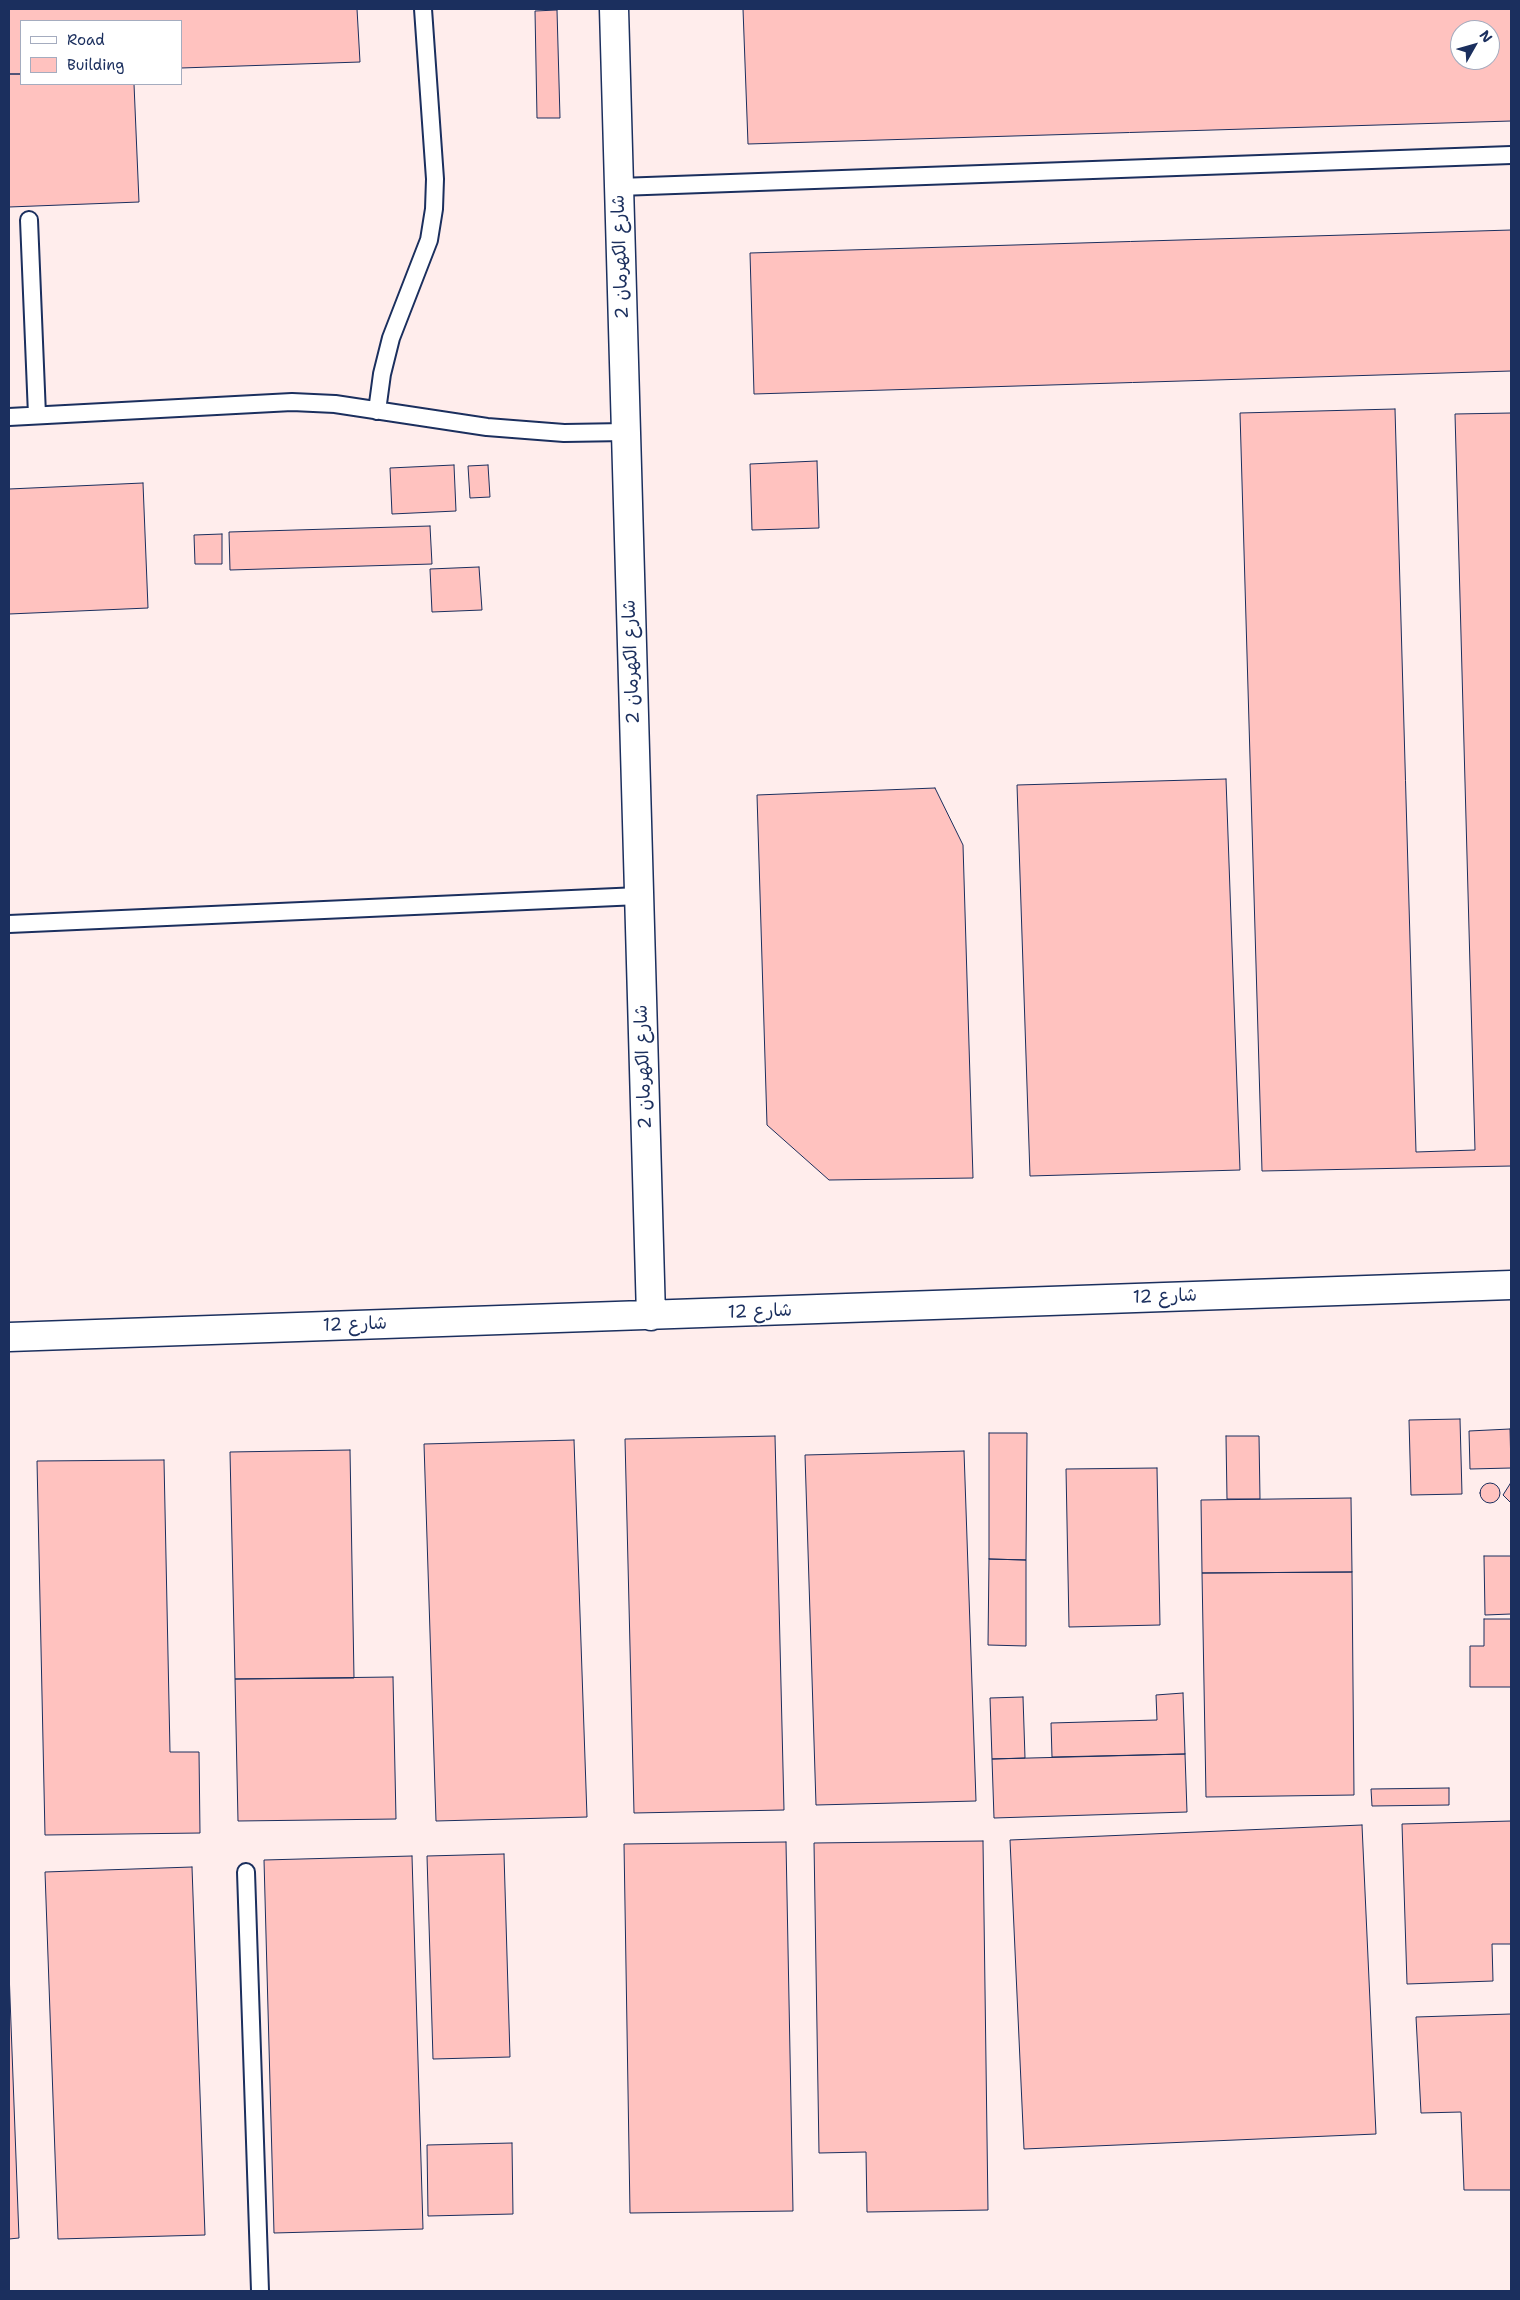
<!DOCTYPE html>
<meta charset="utf-8">
<style>
body{margin:0}
#map{position:relative;width:1520px;height:2300px;overflow:hidden;background:#fff;font-family:"Shantell Sans",sans-serif}
canvas{display:block}
.frame{position:absolute;inset:0;border:10px solid #1b2f5e;pointer-events:none}
.legend{position:absolute;left:20px;top:20px;width:162px;height:65px;box-sizing:border-box;background:#fff;border:1px solid #a4acbf;margin:0;padding:6px 9px;list-style:none;font-size:15px;color:#1b2f5e}
.legend li{display:flex;align-items:center;gap:10px;height:25px}
.legend b{width:25px;border:1px solid #a4acbf}
.north{position:absolute;left:1450px;top:20px;width:50px;height:50px;box-sizing:border-box;background:#fff;border:1px solid #a4acbf;border-radius:50%;rotate:52deg;font-size:14px;font-weight:700;line-height:20px;text-align:center;color:#1b2f5e}
.north::after{content:'';display:block;margin:auto;width:18px;height:22px;background:#1b2f5e;clip-path:polygon(50% 0,100% 100%,50% 72%,0 100%)}
</style>
<div id="map">
<canvas width="1520" height="2300"></canvas>
<div class="frame"></div>
<ul class="legend">
<li><b style="height:6px;background:#fff"></b>Road</li>
<li><b style="height:14px;background:#ffc2bf"></b>Building</li>
</ul>
<div class="north">N</div>
</div>
<script>
const context = document.querySelector('canvas').getContext('2d');
context.lineJoin = 'round';
function fillPath(path, color) { context.fillStyle = color; context.fill(path, 'evenodd'); }
const toPath = rows => new Path2D(rows.map(r => 'M' + r).join(''));
function strokePath(path, color, width, dash) { context.strokeStyle = color; context.lineWidth = width; context.lineCap = dash ? 'butt' : 'round'; context.setLineDash(dash || []); context.stroke(path); }
function label(font, color, halo, rows, align = 'center') {
  context.font = font + ' "Shantell Sans","Playpen Sans Arabic",sans-serif'; context.lineWidth = 4; context.setLineDash([]); context.textBaseline = 'middle'; context.strokeStyle = halo; context.fillStyle = color; for (const [text, x, y, turn = 0] of rows) {
    context.save(); context.translate(x, y); context.rotate((+turn || 0) * Math.PI / 180); context.textAlign = isNaN(turn) ? turn : align; if (halo) context.strokeText(text, 0, 0); context.fillText(text, 0, 0); context.restore();
  }
}
fillPath(toPath([
 [9,9,1511,9,1511,2291,9,2291],
 [21,21,181,21,181,84,21,84],
 [1460,30,1490,30,1490,60,1460,60]
]), '#ffedec');
const building = toPath([
 [9,9,357,9,360,62,181,68,181,21,21,21,21,74,9,74,9,9],
 [743,9,1511,9,1511,121,748,144,743,9],
 [1460,30,1490,30,1490,60,1460,60,1460,30],
 [557,10,560,118,537,118,535,11,557,10],
 [9,74,21,74,21,84,134,84,139,202,9,207,9,74],
 [1511,230,1511,371,754,394,750,253,1511,230],
 [1395,409,1416,1152,1475,1150,1455,414,1511,413,1511,1166,1262,1171,1240,413,1395,409],
 [817,461,819,528,752,530,750,464,817,461],
 [454,465,456,511,392,514,390,468,454,465],
 [488,465,490,497,470,498,468,466,488,465],
 [143,483,148,608,9,614,9,489,143,483],
 [430,526,432,564,230,570,229,532,430,526],
 [222,534,222,564,195,564,194,535,222,534],
 [479,567,482,610,432,612,430,569,479,567],
 [1226,779,1240,1170,1030,1176,1017,785,1226,779],
 [935,788,963,845,973,1178,829,1180,767,1125,757,795,935,788],
 [1460,1419,1462,1494,1411,1495,1409,1420,1460,1419],
 [1510,1429,1511,1468,1470,1469,1469,1431,1510,1429],
 [989,1433,1027,1433,1026,1560,989,1559,989,1433],
 [775,1436,784,1810,634,1813,625,1439,775,1436],
 [1226,1436,1259,1436,1260,1499,1227,1499,1226,1436],
 [574,1440,587,1817,436,1821,424,1444,574,1440],
 [350,1450,354,1678,235,1679,230,1452,350,1450],
 [964,1451,976,1801,816,1805,805,1455,964,1451],
 [164,1460,170,1752,199,1752,200,1833,45,1835,37,1461,164,1460],
 [1157,1468,1160,1625,1069,1627,1066,1469,1157,1468],
 '1480 1493a10 10 0 1 1 20 0a10 10 0 1 1-20 0Z',
 [1510,1484,1511,1484,1511,1503,1503,1495,1510,1484],
 [1351,1498,1352,1572,1202,1573,1201,1500,1351,1498],
 [1484,1556,1511,1556,1511,1614,1485,1615,1484,1556],
 [989,1559,1026,1560,1026,1646,988,1645,989,1559],
 [1352,1572,1354,1795,1206,1797,1202,1573,1352,1572],
 [1484,1619,1511,1619,1511,1687,1470,1687,1470,1646,1484,1646,1484,1619],
 [393,1677,396,1819,238,1821,235,1679,393,1677],
 [1183,1693,1185,1754,1052,1757,1051,1723,1157,1720,1156,1695,1183,1693],
 [1023,1697,1025,1758,992,1759,990,1698,1023,1697],
 [1185,1754,1187,1812,994,1818,992,1759,1185,1754],
 [1449,1788,1449,1805,1372,1806,1371,1789,1449,1788],
 [1511,1821,1511,1944,1492,1944,1493,1981,1407,1984,1402,1824,1511,1821],
 [1362,1825,1376,2134,1024,2149,1010,1840,1362,1825],
 [983,1841,988,2210,867,2212,866,2152,819,2153,814,1843,983,1841],
 [786,1842,793,2211,630,2213,624,1844,786,1842],
 [504,1854,510,2057,433,2059,427,1856,504,1854],
 [412,1856,423,2229,274,2233,264,1860,412,1856],
 [192,1867,205,2235,58,2239,45,1872,192,1867],
 [9,1971,19,2238,9,2239,9,1971],
 [1511,2014,1511,2190,1464,2190,1461,2112,1421,2113,1416,2017,1511,2014],
 [512,2143,513,2214,428,2216,427,2145,512,2143]
]);
fillPath(building, '#ffc2bf');
strokePath(building, '#1b2f5e', 1);
const service = toPath([
 [619,187,1511,155],
 [29,220,37,415],
 [377,411,382,374,391,338,429,240,434,209,435,179,423,9],
 [9,417,292,402,335,404,487,427,564,433,626,432],
 [9,924,639,896],
 [246,1872,260,2291]
]);
const minor = toPath([
 [614,9,651,1316],
 [9,1337,1511,1285]
]);
strokePath(service, '#1b2f5e', 20);
strokePath(minor, '#1b2f5e', 31);
strokePath(service, '#fff', 16);
strokePath(minor, '#fff', 28);
label('18px', '#1b2f5e', '#fff', [
 ["شارع الكهرمان 2",621,257,-92],
 ["شارع الكهرمان 2",632,662,-92],
 ["شارع الكهرمان 2",644,1067,-92],
 ["شارع 12",1165,1297,-2],
 ["شارع 12",760,1312,-2],
 ["شارع 12",355,1325,-2]
]);
</script>
